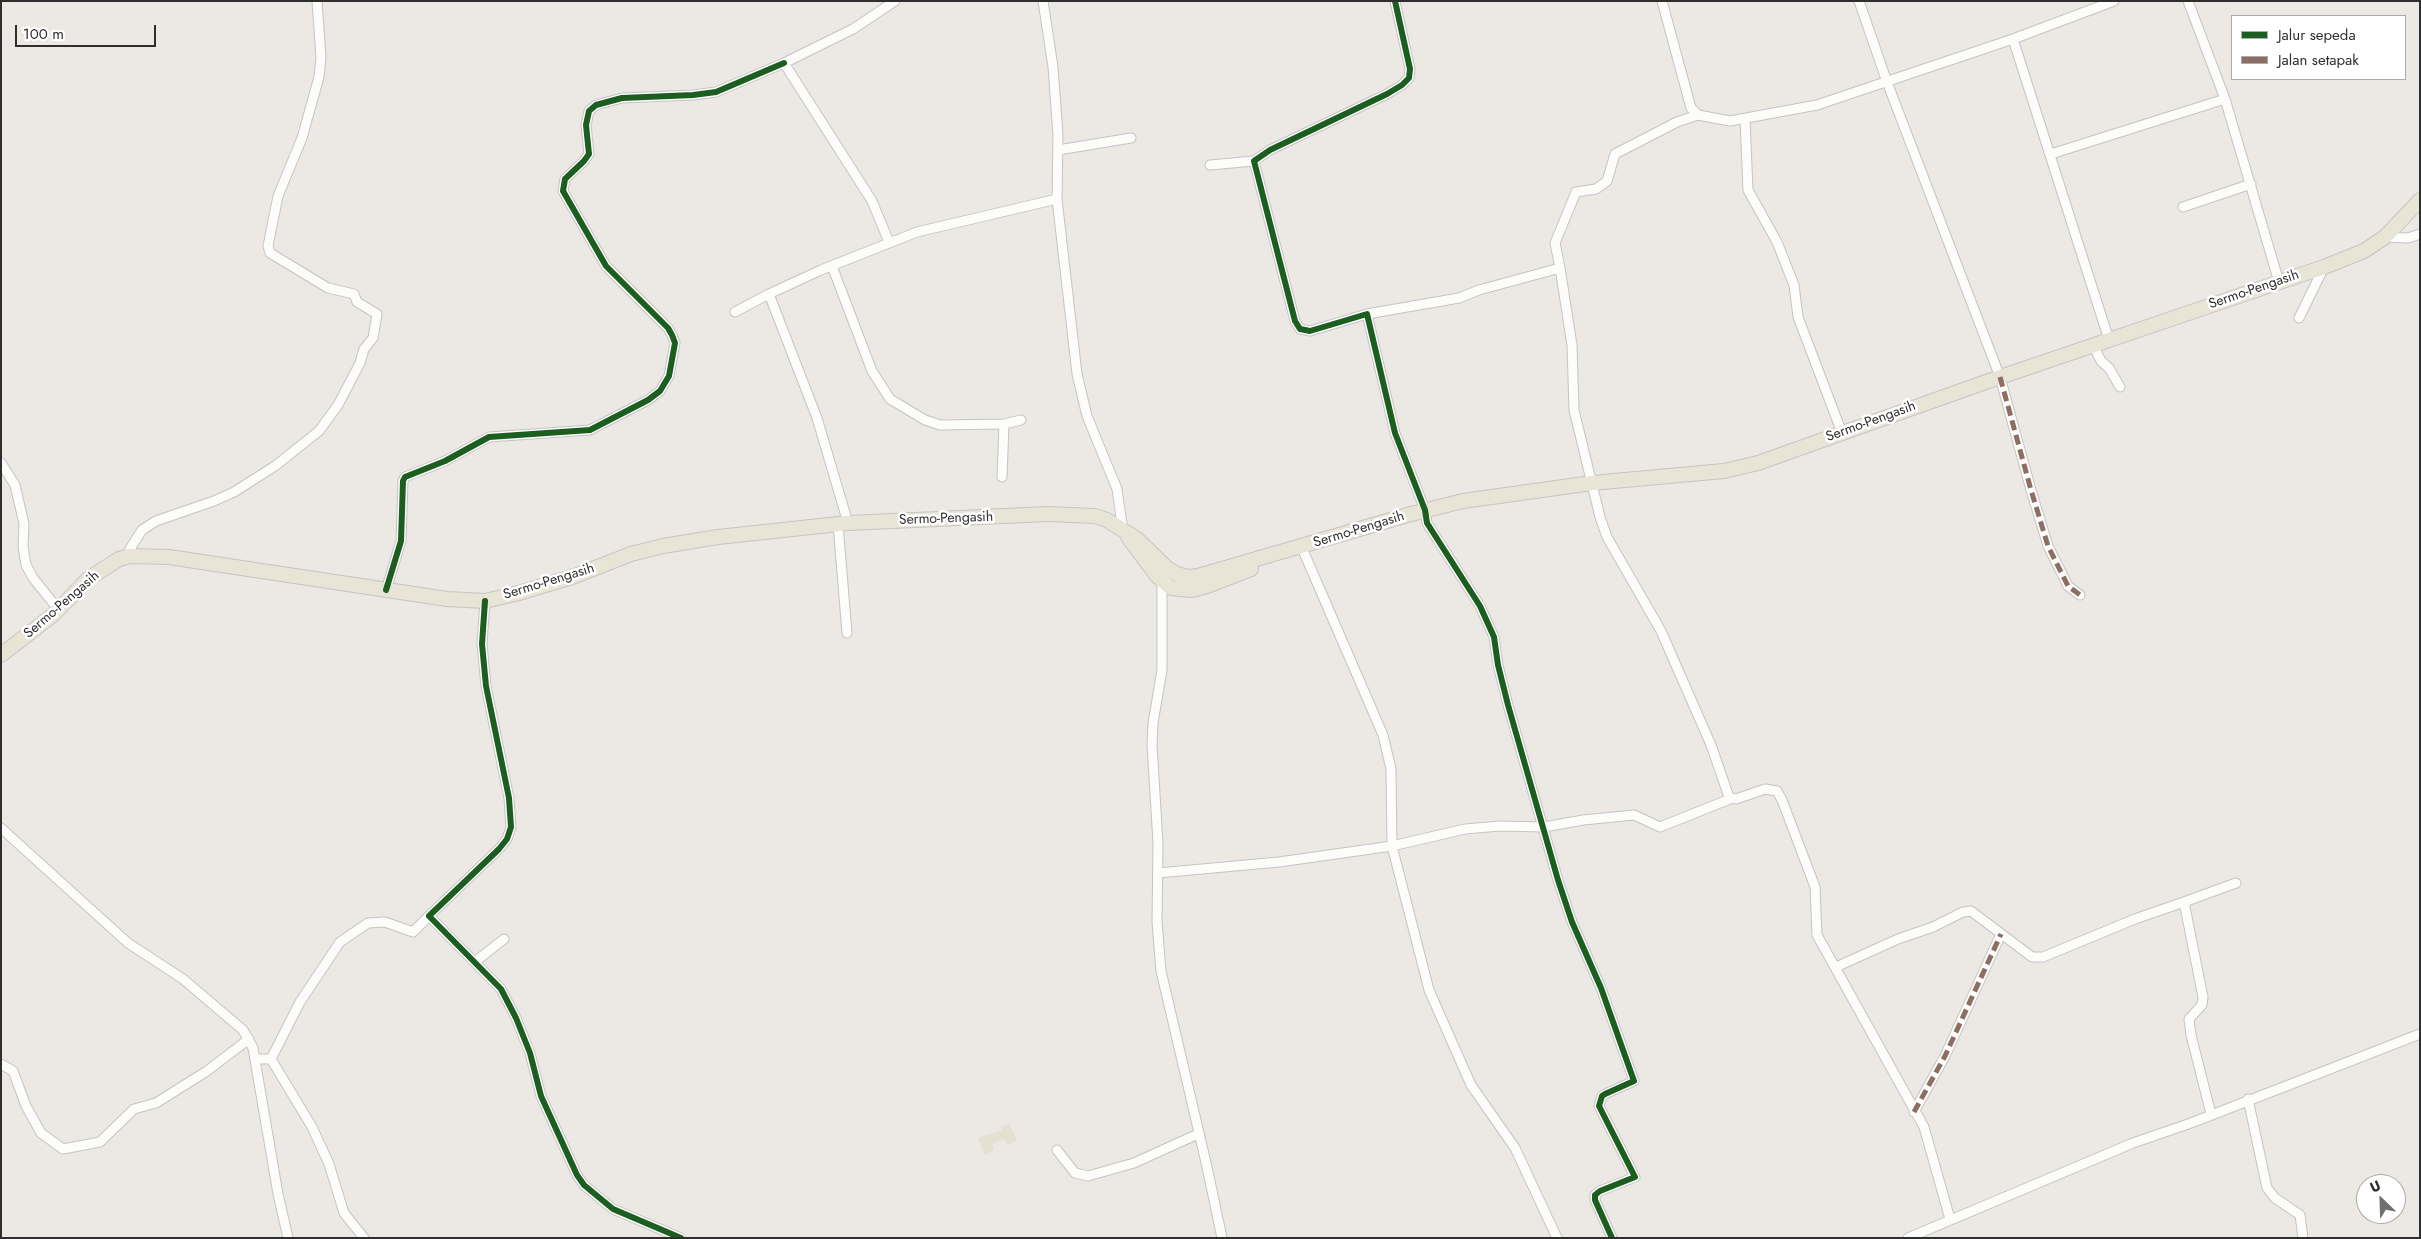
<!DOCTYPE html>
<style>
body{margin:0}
#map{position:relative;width:2421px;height:1239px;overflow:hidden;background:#ece8e4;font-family:Jost,sans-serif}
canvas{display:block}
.frame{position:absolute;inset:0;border:2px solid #2e2e2e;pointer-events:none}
.legend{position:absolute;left:2231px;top:15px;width:175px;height:65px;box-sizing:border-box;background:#fff;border:1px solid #ababab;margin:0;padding:6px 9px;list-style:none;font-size:15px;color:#2e2e2e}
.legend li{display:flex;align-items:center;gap:10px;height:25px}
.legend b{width:25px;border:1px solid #ababab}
.north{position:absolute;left:2356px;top:1174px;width:50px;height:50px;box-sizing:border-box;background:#fff;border:1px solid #ababab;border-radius:50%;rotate:336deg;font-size:14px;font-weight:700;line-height:20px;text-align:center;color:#2e2e2e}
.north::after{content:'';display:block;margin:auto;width:18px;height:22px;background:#706f6e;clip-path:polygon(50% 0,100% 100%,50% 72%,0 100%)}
.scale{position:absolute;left:15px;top:25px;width:141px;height:22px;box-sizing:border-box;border:2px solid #2e2e2e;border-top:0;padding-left:6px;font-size:15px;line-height:18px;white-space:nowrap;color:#2e2e2e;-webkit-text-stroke:4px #fff;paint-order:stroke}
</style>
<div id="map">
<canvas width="2421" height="1239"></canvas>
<div class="frame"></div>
<ul class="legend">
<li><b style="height:6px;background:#1b5e20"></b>Jalur sepeda</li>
<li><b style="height:6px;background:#8d6e63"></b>Jalan setapak</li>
</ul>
<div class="north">U</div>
<div class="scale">100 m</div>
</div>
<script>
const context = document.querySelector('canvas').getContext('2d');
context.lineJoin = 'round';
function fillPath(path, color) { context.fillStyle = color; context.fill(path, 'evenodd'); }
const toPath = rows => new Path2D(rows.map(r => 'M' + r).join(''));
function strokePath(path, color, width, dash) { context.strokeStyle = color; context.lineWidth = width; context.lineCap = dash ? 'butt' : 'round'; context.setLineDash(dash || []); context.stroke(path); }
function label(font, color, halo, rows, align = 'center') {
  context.font = font + ' Jost,sans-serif'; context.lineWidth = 5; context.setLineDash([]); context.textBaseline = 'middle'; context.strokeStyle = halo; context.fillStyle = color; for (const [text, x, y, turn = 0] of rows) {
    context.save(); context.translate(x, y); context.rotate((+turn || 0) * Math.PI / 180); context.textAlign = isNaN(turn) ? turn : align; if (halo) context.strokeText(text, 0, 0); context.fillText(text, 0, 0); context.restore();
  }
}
fillPath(toPath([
 [1009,1123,1017,1141,1007,1145,1004,1139,992,1144,994,1150,985,1155,978,1138,1002,1130,1001,1127]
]), '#e6e0d3');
const street = toPath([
 [1043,1,1053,67,1058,135,1057,199,1077,374,1087,416,1117,489,1123,531],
 [1395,1,1410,69,1409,78,1402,85,1387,94,1270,150,1254,161,1295,321,1300,329,1310,331,1367,314,1395,433,1425,510,1427,523,1480,606,1494,637,1498,665,1508,705,1558,880,1572,922,1601,988,1634,1081,1605,1094,1602,1096,1599,1106,1635,1177,1600,1191,1595,1195,1595,1200,1612,1238],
 [1662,1,1691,108,1698,115,1730,121,1817,105,2013,39,2114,1],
 [1859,1,1887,82,2000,377,2031,490,2048,546,2068,586,2080,595],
 [2188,1,2225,99,2279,282],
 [2013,39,2109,340],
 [1745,119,1748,190,1777,242,1794,285,1798,317,1842,433],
 [1058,150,1131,138],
 [2051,154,2225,99],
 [1210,165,1254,161],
 [2183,207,2251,184],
 [2385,237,2408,238,2420,234],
 [889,242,872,201,784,63,853,29,895,1],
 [832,266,872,371,890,399,925,420,940,425,1004,424,1021,420],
 [1560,268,1555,243,1576,192,1596,189,1607,181,1615,154,1677,122,1698,115],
 [735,312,769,294],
 [1367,314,1459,298,1479,290,1560,268,1572,345,1574,410,1600,517,1607,537,1661,631,1711,745,1729,797,1736,799,1765,789,1777,791,1782,800,1815,887,1817,935,1924,1127,1950,1219],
 [2299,318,2324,267],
 [2093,345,2101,361,2109,368,2120,387],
 [1,463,15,485,24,524,23,546,26,565,33,578,58,609],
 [1002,477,1004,424],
 [848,523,817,418,769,294,821,270,917,232,1057,199],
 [838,524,847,633],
 [1302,548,1383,735,1391,769,1392,846,1429,990,1471,1085,1515,1148,1557,1238],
 [130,556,130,549,142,530,156,521,214,501,234,492,275,466,319,431,338,405,360,363,364,349,373,338,377,314,357,302,354,294,328,288,270,253,268,246,278,196,302,138,319,77,321,58,317,1],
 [1162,582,1162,670,1153,723,1152,745,1158,843,1157,922,1161,971,1207,1167,1222,1238],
 [386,590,401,541,403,481,405,477,445,461,489,437,590,430,648,400,660,391,669,376,675,343,672,335,668,328,606,266,563,191,565,179,584,161,589,154,586,125,589,111,596,105,622,98,693,95,716,92,784,63],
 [485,601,482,644,486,686,509,798,511,827,507,839,499,849,429,916,501,989,516,1018,530,1053,541,1096,577,1175,584,1185,613,1209,681,1238],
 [1,828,128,943,183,979,243,1030,253,1048,278,1194,288,1238],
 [1158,873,1279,862,1392,846,1465,829,1500,826,1544,827,1583,820,1634,815,1660,827,1730,799],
 [2184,902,2236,883],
 [476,961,504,939],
 [1836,967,1898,939,1933,927,1963,912,1971,911,2032,957,2043,957,2135,919,2184,902,2203,997,2202,1005,2189,1019,2191,1035,2211,1114],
 [255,1059,271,1059,312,1127,329,1164,344,1213,364,1238],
 [271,1059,300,1002,340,942,368,923,385,922,413,932,429,916],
 [1,1064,13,1071,26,1106,41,1133,63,1149,100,1142,134,1109,156,1103,207,1071,249,1039],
 [2248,1099,2267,1188,2275,1198,2300,1215,2303,1238],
 [1914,1112,1945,1056,2001,934],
 [1057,1150,1075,1173,1088,1176,1134,1163,1198,1134],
 [1908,1238,2133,1143,2191,1123,2420,1034]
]);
const primary = toPath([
 [1128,537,1157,576,1171,588,1192,590,1207,586,1251,569],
 [1,655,53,615,88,579,119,559,130,556,169,557,447,599,485,601,519,593,575,576,631,554,663,546,718,537,848,523,1048,514,1095,516,1107,520,1137,539,1167,568,1177,574,1187,577,1198,576,1411,514,1463,501,1592,483,1724,471,1758,463,2000,377,2324,267,2364,251,2385,237,2420,200]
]);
strokePath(street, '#c5c4c5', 11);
strokePath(primary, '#c6c5c4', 16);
strokePath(street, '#fcfcfb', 9);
strokePath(primary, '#e8e4d6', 14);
strokePath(toPath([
 [2000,377,2031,490,2048,546,2068,586,2080,595],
 [1914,1112,1945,1056,2001,934]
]), '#8d6e63', 5, [10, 5]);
strokePath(toPath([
 [1395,1,1410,69,1409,78,1402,85,1387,94,1270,150,1254,161,1295,321,1300,329,1310,331,1367,314,1395,433,1425,510,1427,523,1480,606,1494,637,1498,665,1508,705,1558,880,1572,922,1601,988,1634,1081,1605,1094,1602,1096,1599,1106,1635,1177,1600,1191,1595,1195,1595,1200,1612,1238],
 [386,590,401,541,403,481,405,477,445,461,489,437,590,430,648,400,660,391,669,376,675,343,672,335,668,328,606,266,563,191,565,179,584,161,589,154,586,125,589,111,596,105,622,98,693,95,716,92,784,63],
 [485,601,482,644,486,686,509,798,511,827,507,839,499,849,429,916,501,989,516,1018,530,1053,541,1096,577,1175,584,1185,613,1209,681,1238]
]), '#1b5e20', 6);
label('14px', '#2e2e2e', '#fff', [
 ["Sermo-Pengasih",2254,290,-19],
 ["Sermo-Pengasih",1871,422,-20],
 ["Sermo-Pengasih",946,519,-2],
 ["Sermo-Pengasih",1359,530,-17],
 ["Sermo-Pengasih",549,582,-17],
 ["Sermo-Pengasih",62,605,-41]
]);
</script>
